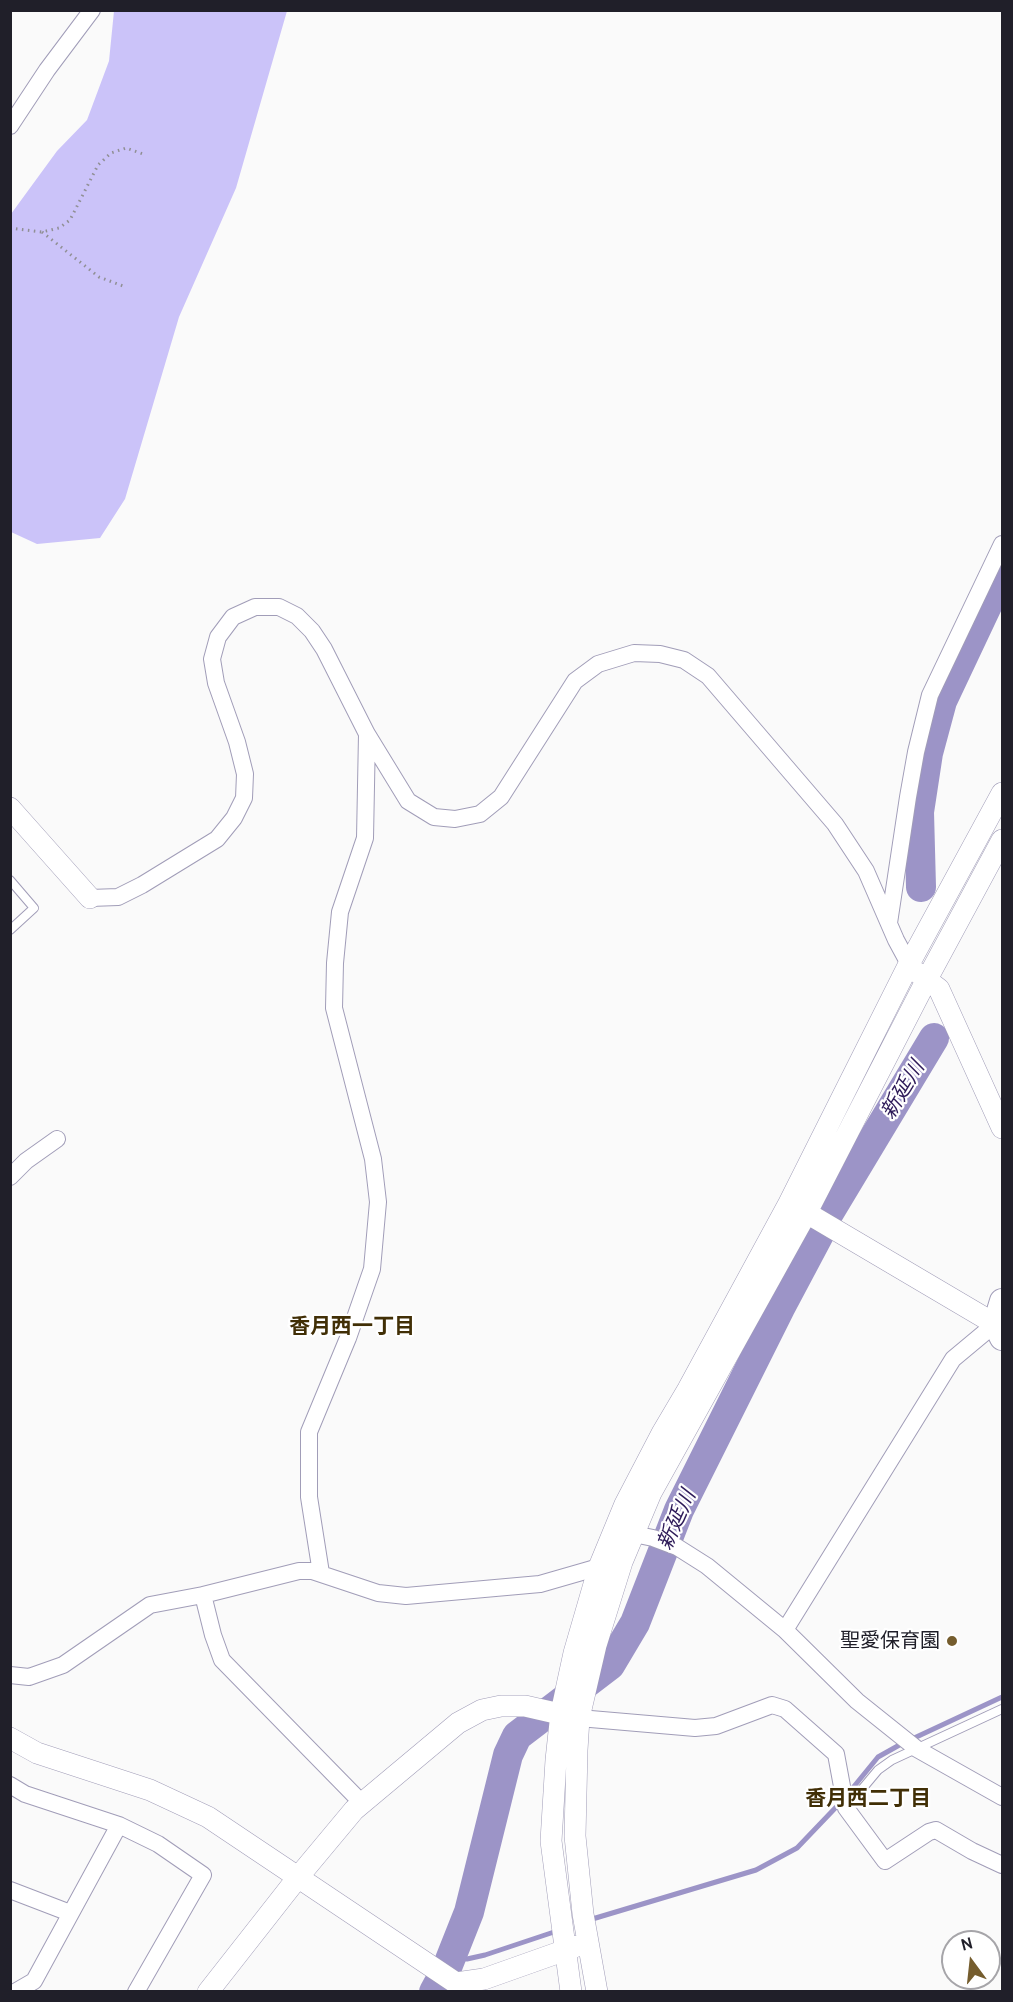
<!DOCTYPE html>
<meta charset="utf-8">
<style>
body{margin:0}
#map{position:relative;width:1013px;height:2002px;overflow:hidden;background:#fafafa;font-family:Cabin,sans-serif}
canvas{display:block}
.frame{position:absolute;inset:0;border:12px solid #201f29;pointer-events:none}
.north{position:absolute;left:941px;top:1930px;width:60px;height:60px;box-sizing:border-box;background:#fff;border:2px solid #a6a5a9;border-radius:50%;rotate:345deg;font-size:16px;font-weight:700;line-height:24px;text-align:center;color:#201f29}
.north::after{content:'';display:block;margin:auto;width:21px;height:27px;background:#755d2e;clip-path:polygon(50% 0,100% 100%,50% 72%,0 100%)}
</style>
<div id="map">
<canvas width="1013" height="2002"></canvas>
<div class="frame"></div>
<div class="north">N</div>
</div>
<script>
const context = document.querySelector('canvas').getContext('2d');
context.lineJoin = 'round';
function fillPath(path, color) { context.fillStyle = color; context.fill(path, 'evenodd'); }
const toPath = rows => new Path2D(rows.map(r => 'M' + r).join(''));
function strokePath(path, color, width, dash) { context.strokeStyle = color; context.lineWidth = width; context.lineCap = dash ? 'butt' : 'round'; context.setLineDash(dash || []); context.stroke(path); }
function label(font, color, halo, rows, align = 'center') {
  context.font = font + ' Cabin,"Noto Sans JP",sans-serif'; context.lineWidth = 4.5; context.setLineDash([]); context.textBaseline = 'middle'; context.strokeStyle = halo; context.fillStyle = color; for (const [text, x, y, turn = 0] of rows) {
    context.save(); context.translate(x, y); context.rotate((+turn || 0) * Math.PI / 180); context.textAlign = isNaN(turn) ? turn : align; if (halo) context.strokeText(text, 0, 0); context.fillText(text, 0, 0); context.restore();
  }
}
fillPath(toPath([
 [114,11,287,11,236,188,179,317,125,499,100,538,37,544,11,532,11,214,57,151,87,120,109,61]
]), '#cbc3f9');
strokePath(toPath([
 [912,1739,1002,1697],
 [847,1795,878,1757,903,1743],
 [589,1920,756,1870,797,1848,841,1802],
 [451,1958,467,1959,485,1955,557,1931]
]), '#9c94c7', 5);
strokePath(toPath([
 [921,887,919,812,928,753,942,701,1002,574],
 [434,1992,446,1970,469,1912,508,1755,517,1736,610,1665,635,1623,679,1510,780,1308,823,1227,827,1216,934,1038]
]), '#9c94c7', 30);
const service = toPath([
 [10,880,34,908,10,930],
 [847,1807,878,1770,892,1760,1002,1709]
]);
const minor = toPath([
 [10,126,47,70,92,10],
 [90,898,118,897,142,885,217,839,234,818,244,798,245,774,237,742,216,683,212,659,218,637,233,617,255,607,279,607,297,616,312,631,324,649,367,734,408,801,434,817,455,819,480,814,501,797,575,681,598,664,634,653,660,654,684,660,708,676,835,824,866,871,896,940,909,964],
 [889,923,908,797,916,752,930,695,1002,544],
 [10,1177,26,1161,57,1139],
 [624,1532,653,1538,677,1547,707,1566,785,1630,857,1701,917,1749,1002,1797],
 [321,1573,309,1497,309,1432,348,1338,372,1269,378,1202,373,1159,334,1008,335,963,340,912,365,838,367,734],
 [203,1595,213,1635,222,1660,362,1803],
 [785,1630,953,1359,995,1324],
 [10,1675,29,1677,63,1665,150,1605,203,1595,299,1571,312,1571,378,1593,406,1596,540,1584,599,1567],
 [579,1718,695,1728,716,1726,772,1705,785,1709,836,1754,846,1808,885,1861,929,1832,936,1830,972,1851,1002,1865],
 [10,1785,25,1794,119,1825,158,1844,203,1875,136,1992],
 [10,1890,70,1913],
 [15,1992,34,1981,119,1825]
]);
const tertiary = toPath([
 [10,808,90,898],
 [918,973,939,989,1002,1128],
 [795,1206,995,1324],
 [10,1738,37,1753,150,1790,208,1817,456,1983,484,1979,577,1946],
 [208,1992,299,1876,354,1810,458,1723,482,1710,501,1706,525,1706,573,1717],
 [571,1992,551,1841,556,1760,561,1713,574,1653,599,1567,625,1504,662,1433,688,1389,789,1203,909,964,1002,793],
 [597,1992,583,1914,575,1836,577,1750,579,1718,596,1645,622,1562,651,1493,806,1214,926,981,1002,840]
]);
const secondary = toPath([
 [1002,1301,995,1324,1002,1338]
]);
strokePath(service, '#a19db8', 10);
strokePath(minor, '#a19db8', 18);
strokePath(tertiary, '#a19db8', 22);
strokePath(secondary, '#a19db8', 26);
strokePath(toPath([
 [10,228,42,232,59,228,70,220,98,165,111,153,126,148,143,154],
 [42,232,99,277,123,286]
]), '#908f94', 3, [1.5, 4.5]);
strokePath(service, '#fff', 8);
strokePath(minor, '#fff', 16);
strokePath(tertiary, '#fff', 21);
strokePath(secondary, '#fff', 24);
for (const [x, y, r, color] of [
 [952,1641,6,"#755d2e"]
]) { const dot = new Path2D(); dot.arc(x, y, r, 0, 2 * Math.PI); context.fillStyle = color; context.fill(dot); strokePath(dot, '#fff', 2); }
label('20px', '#201f29', '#fff', [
 ["聖愛保育園",940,1641]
], 'right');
label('italic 21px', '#2d1a58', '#fff', [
 ["新延川",903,1090,-59],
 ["新延川",677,1520,-66]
]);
label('bold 21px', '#412f06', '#fff', [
 ["香月西一丁目",352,1327],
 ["香月西二丁目",868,1799]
]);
</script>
